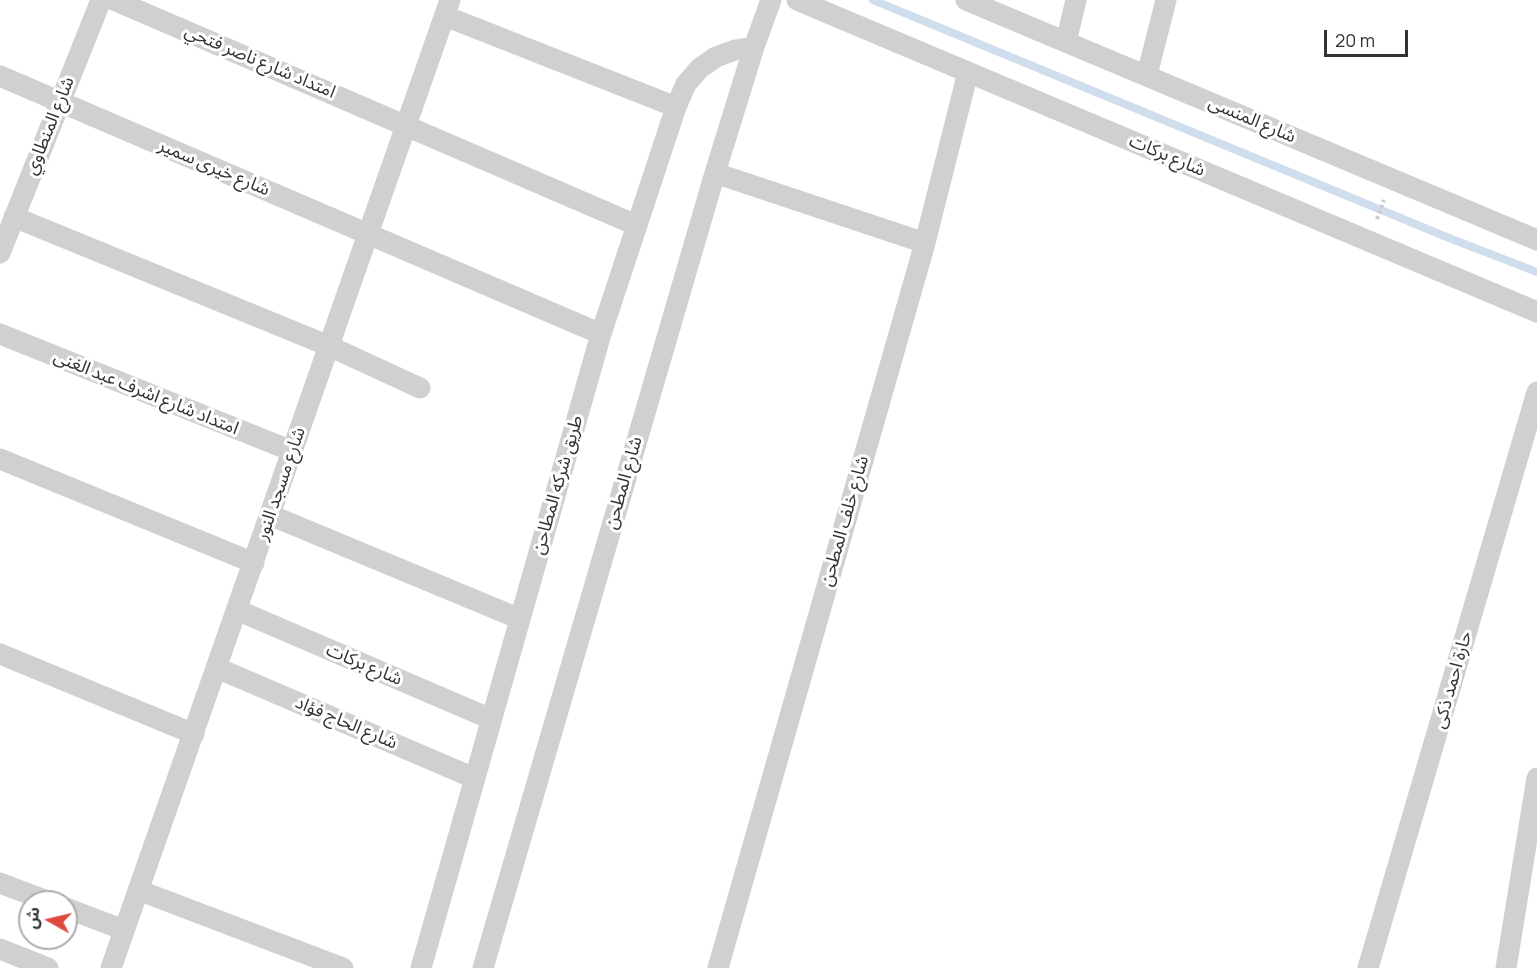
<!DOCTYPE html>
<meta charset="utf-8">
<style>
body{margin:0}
#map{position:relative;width:1537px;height:968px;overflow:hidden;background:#fff;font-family:Manrope,"Noto Sans Arabic",sans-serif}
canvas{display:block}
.north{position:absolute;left:18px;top:890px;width:60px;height:60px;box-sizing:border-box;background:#fff;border:2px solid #adadad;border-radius:50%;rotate:278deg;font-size:16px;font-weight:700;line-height:24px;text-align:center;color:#333}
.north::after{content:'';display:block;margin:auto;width:21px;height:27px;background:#df4a40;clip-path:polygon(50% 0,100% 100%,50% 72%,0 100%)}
.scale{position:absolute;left:1324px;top:30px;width:84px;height:27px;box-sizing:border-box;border:3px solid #333;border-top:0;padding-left:8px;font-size:18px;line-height:21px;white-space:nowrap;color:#333;-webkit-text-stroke:4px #fff;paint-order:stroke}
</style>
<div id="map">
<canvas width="1537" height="968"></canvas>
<div class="north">ش</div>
<div class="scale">20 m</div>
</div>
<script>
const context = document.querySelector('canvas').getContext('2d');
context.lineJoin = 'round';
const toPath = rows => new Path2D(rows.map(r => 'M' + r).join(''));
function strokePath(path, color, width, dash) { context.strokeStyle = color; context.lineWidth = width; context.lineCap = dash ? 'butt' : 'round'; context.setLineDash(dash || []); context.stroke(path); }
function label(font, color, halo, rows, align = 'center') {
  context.font = font + ' Manrope,"Noto Sans Arabic",sans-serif'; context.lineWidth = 6; context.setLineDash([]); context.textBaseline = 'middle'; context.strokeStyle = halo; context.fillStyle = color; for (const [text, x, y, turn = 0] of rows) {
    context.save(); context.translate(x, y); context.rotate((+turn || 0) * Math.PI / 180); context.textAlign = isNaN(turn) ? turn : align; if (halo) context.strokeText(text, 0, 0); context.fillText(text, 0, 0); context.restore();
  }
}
strokePath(toPath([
 [873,0,1449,238,1537,272]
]), '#d0dded', 8);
strokePath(toPath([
 [1377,219,1384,200]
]), '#cacaca', 4, [3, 3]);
strokePath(toPath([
 [114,0,636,225],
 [797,0,1537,312],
 [966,0,1537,240],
 [445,16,676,107],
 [1066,42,1076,0],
 [1147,75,1166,0],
 [0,76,601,334],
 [715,173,925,243],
 [14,217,329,346,420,388],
 [0,253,101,0],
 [0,334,292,451],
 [0,459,254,563],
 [270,515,520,619],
 [237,610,491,719],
 [0,654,194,734],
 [217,668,474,778],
 [0,883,50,902],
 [138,890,343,968],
 [66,908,124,930],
 [0,949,48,968],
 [111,968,450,0],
 [421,968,601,334,676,107,686,84,700,68,716,57,735,50,754,47],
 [483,968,715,173,754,47,771,0],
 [718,968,925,243,968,72],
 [1368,968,1537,392],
 [1506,968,1537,778]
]), '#d0d0d0', 21);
label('18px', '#333', '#fff', [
 ["امتداد شارع ناصر فتحي",260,62,23],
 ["شارع المنسى",1252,120,23],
 ["شارع المنطاوي",50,126,-68],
 ["شارع بركات",1167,156,23],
 ["شارع خيرى سمير",214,168,23],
 ["امتداد شارع اشرف عبد الغنى",146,393,22],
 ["شارع المطحن",624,483,-74],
 ["شارع مسجد النور",281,484,-71],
 ["طريق شركه المطاحن",558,485,-74],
 ["شارع خلف المطحن",845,521,-74],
 ["شارع بركات",364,665,23],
 ["حارة احمد ذكى",1453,680,-74],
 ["شارع الحاج فؤاد",346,723,23]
]);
</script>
